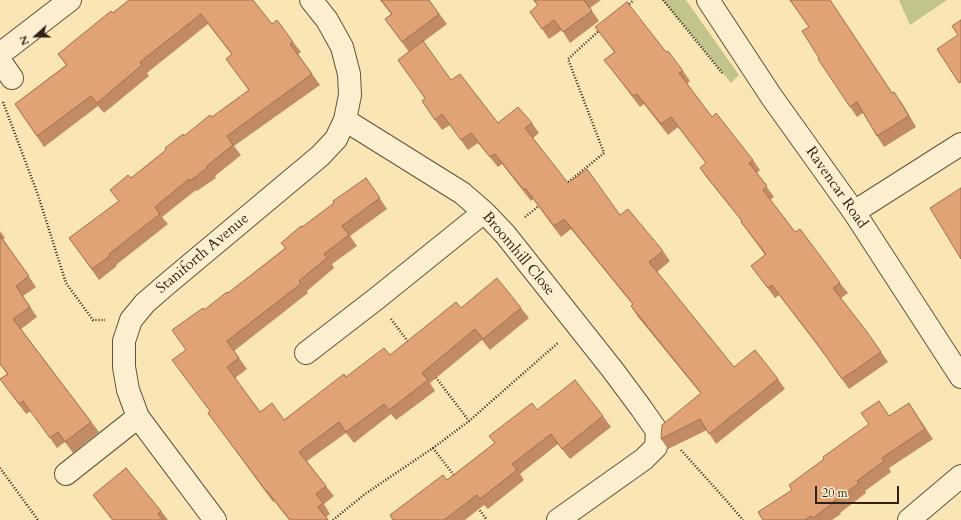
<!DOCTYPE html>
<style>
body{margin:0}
#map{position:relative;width:961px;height:520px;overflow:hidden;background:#fae6b5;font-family:Cardo,serif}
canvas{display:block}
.north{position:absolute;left:16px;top:16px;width:40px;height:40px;-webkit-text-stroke:3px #fcefcf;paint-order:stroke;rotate:249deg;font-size:11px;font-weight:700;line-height:16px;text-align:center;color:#302117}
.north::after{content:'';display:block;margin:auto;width:14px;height:18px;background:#302117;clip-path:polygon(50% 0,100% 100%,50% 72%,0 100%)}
.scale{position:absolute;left:815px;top:486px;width:84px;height:18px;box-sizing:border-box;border:2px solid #302117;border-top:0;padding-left:5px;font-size:12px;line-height:14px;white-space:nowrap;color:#302117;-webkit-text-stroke:3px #fcefcf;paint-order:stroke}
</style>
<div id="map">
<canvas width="961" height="520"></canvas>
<div class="north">N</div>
<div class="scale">20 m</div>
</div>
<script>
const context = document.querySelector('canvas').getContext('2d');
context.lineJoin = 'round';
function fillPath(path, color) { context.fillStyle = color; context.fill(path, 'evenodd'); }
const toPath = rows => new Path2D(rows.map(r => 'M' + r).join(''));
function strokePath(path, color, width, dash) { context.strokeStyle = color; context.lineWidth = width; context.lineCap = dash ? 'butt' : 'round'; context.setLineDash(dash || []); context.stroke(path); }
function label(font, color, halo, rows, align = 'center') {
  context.font = font + ' Cardo,serif'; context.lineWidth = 3.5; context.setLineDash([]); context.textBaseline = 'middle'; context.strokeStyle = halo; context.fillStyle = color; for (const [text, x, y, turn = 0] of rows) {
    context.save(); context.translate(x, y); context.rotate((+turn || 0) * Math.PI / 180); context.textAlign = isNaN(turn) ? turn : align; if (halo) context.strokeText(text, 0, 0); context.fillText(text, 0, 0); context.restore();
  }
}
fillPath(toPath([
 [663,0,686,0,739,75,731,83],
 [899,0,947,0,910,25]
]), '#c1c48c');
const minor = toPath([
 [708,0,771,96,854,212,961,377],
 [0,54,70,0],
 [0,61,12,78],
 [345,120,462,193,484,212,505,234,612,369,641,408,657,431,656,447,644,459,558,520],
 [854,212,961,144],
 [306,353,376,299,484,212],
 [66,474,138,417],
 [215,520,138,417,128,390,124,367,124,341,131,320,145,303,167,284,320,156,336,139,345,120,350,95,349,74,342,47,327,20,311,0],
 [909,520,961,476]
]);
strokePath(minor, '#62523e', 24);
strokePath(toPath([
 [663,0,723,74],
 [627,6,634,0],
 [3,102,38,195,66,283,93,320,105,320],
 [566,184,604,153,568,59,601,29],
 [525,217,540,205],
 [391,319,409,343],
 [434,375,469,421],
 [433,448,456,478],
 [681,450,725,499,743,520],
 [0,468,38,520],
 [478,508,487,520],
 [333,520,365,494,433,448,469,421,559,342]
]), '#302117', 2.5, [1, 2]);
strokePath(minor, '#fcefcf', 22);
fillPath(toPath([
 [129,0,272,24,293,42,301,52,298,54,320,85,234,146,241,155,215,176,216,178,197,191,196,190,162,217,168,224,116,265,117,266,99,280,69,238,119,201,110,190,131,178,184,136,212,117,249,90,232,55,208,24,147,73,149,76,104,113,98,106,44,147,15,104,66,65,58,54],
 [380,0,429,0,447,24,423,42,451,80,498,123,532,123,539,133,533,138,568,183,620,215,663,251,670,261,657,272,734,367,778,379,785,389,716,444,707,430,668,449,661,439,701,394,638,317,631,306,633,305,571,229,561,237,533,199,531,201,502,164,498,167,478,143,468,150,450,125,442,130,422,101,425,98,409,52,385,19,391,14],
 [533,0,601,0,590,8,599,21,570,43,562,30,549,39,530,12,538,6],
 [790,0,830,0,892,93,901,102,916,127,884,147,877,136,863,113,857,117,850,107,819,58,809,27],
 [595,27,666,52,683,71,690,81,687,84,712,117,753,160,760,170,757,173,774,197,770,200,795,232,840,283,848,293,841,298,867,332,888,362,849,389,824,354,779,295,775,298,751,266,765,255,741,222,742,221,707,178,700,168,706,163,678,127,668,135,644,104,640,107,612,70,604,60,614,52],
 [366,178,387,209,350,236,357,246,332,264,334,268,307,291,308,293,234,351,247,369,235,378,260,412,284,420,346,377,390,355,461,308,521,308,529,318,490,350,482,340,430,383,435,391,396,420,391,414,354,443,346,433,307,461,326,486,334,496,324,504,330,514,326,517,328,520,289,520,274,501,273,502,208,413,210,412,186,350,204,310,228,293,285,248,281,243,334,203],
 [0,231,5,238,3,239,36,287,23,296,37,317,21,329,99,432,73,453,65,442,57,448,31,411,26,414,0,379,7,374,0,364],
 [909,403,933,439,889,468,891,472,865,491,866,493,840,513,841,514,832,520,763,520,792,490,890,416],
 [537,410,603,416,611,427,570,459,558,444,520,474,524,480,488,509,484,505,465,520,393,520,447,480],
 [93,495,161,511,168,520,112,520]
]), '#c28b65');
fillPath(toPath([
 [894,92,901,102,916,127,909,116]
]), '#9e7152');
const building = toPath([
 [129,0,253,0,272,24,277,20,293,42,290,44,312,74,227,136,233,145,207,166,208,167,190,181,189,179,155,207,160,214,109,254,110,256,92,269,69,238,119,201,110,190,128,175,131,178,166,150,165,148,183,134,184,136,210,115,212,117,249,90,226,59,232,54,201,14,140,62,142,65,97,103,91,96,37,136,15,104,67,65,58,54,111,11,113,13,129,0],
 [381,0,429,0,439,14,402,42,385,19,392,14,381,0],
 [534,0,584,0,592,11,563,32,554,20,542,29,530,12,538,5,534,0],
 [790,0,830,0,892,93,894,92,909,116,877,136,857,102,850,107,818,59,819,58,802,31,809,27,790,0],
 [627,2,666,52,668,51,683,71,679,73,712,117,716,113,753,160,749,163,767,186,763,190,795,232,800,229,827,265,840,283,833,288,867,332,881,352,842,379,818,345,772,285,768,288,751,266,766,254,741,222,742,221,700,168,706,163,671,117,661,124,637,94,633,96,604,60,615,52,595,27,627,2],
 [961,20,961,82,959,83,937,49,958,35,952,26,961,20],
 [423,41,451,80,460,74,498,123,518,107,532,123,525,128,568,183,587,169,620,215,628,209,663,251,649,262,734,367,755,350,778,379,709,434,700,419,661,439,662,425,701,393,631,306,633,304,564,219,554,226,526,189,524,190,495,154,490,157,471,133,461,140,442,114,435,120,422,101,425,98,398,60,423,41],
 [366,178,380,198,342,226,349,235,324,254,327,258,299,281,301,283,294,289,227,341,239,358,227,367,260,412,272,403,284,420,344,374,346,377,384,348,390,355,456,302,461,308,497,278,521,308,483,339,475,329,422,373,428,380,389,410,384,404,346,432,339,422,299,452,326,486,316,494,323,503,318,507,328,520,290,520,267,491,266,491,208,413,210,411,172,360,186,350,172,330,203,308,204,310,227,292,228,293,286,248,281,243,301,226,302,227,334,203,333,201,366,178],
 [961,188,961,259,930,208,961,188],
 [0,236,29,276,16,286,30,307,13,319,91,422,65,442,58,432,50,438,23,401,19,404,0,379,8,374,0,364,0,236],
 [575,380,603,416,562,449,551,434,512,464,517,470,480,499,477,495,444,520,393,520,390,515,443,475,447,480,495,443,489,436,532,403,537,410,575,380],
 [879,401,889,416,909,403,925,429,882,458,884,461,857,481,859,483,833,502,833,503,813,518,811,516,805,520,763,520,758,512,792,490,789,485,824,459,823,457,869,424,861,413,879,401],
 [126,468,161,511,158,514,163,520,113,520,93,495,126,468]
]);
fillPath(building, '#e1a275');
strokePath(building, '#9e7152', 1);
label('15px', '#302117', '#fcefcf', [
 ["Ravencar Road",836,188,55],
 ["Staniforth Avenue",203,254,-40],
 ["Broomhill Close",518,254,50]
]);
</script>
